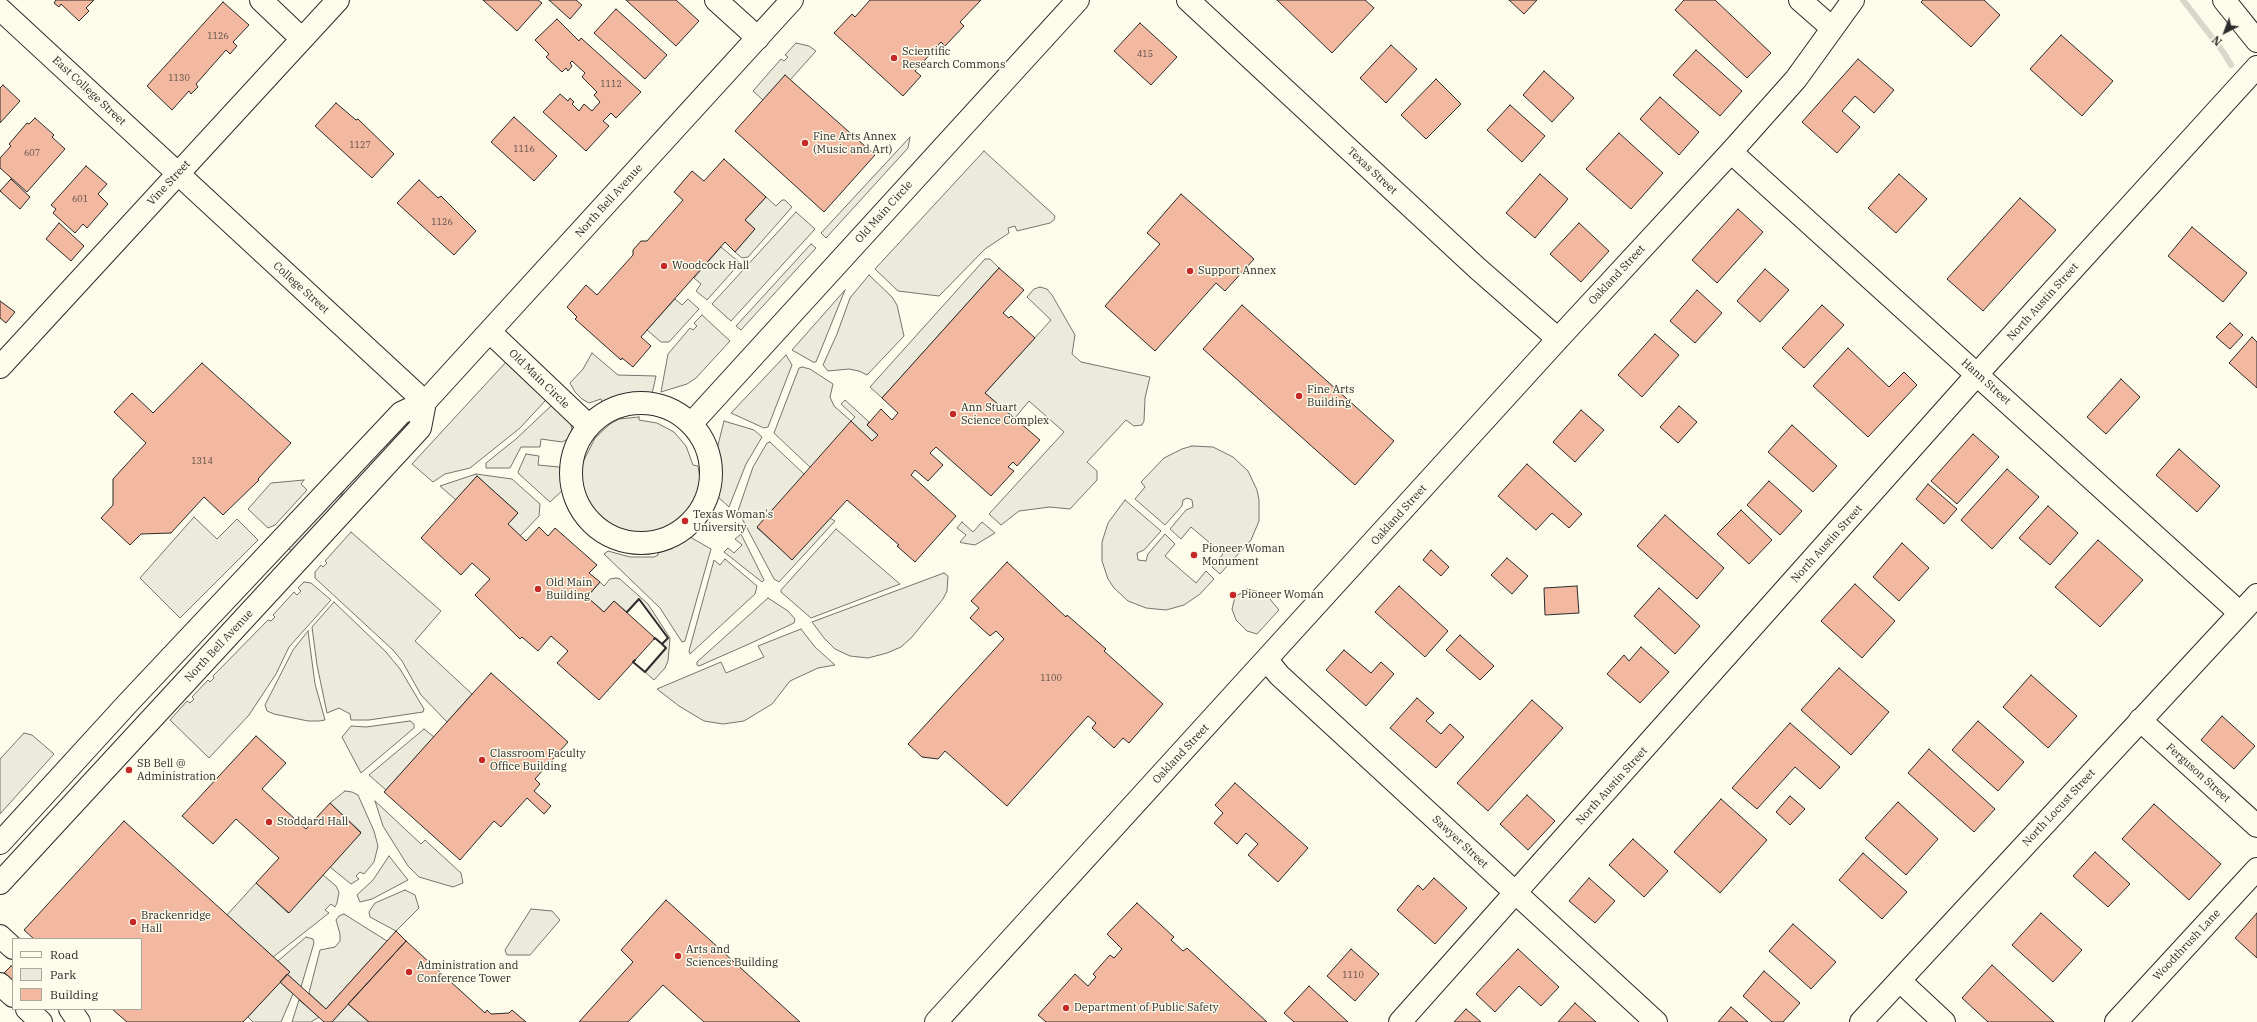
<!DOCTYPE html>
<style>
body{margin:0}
#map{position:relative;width:2257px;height:1022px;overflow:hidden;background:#fdfbea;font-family:"IBM Plex Serif",serif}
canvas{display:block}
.legend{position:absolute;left:12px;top:938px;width:130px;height:72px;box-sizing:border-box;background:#fdfbea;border:1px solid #a9a89e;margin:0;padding:5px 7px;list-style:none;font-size:12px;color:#2b2b2b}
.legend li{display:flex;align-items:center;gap:8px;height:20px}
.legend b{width:20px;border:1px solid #a9a89e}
.north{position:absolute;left:2205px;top:12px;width:40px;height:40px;-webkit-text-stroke:3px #fdfbea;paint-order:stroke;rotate:222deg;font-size:11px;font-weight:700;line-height:16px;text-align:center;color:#2b2b2b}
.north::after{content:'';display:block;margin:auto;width:14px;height:18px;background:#2b2b2b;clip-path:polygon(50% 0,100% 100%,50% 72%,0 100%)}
</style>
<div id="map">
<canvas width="2257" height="1022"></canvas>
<ul class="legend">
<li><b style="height:5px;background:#fdfbea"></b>Road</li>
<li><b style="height:11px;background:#ecebdb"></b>Park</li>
<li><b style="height:11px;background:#f2b8a0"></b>Building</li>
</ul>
<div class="north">N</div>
</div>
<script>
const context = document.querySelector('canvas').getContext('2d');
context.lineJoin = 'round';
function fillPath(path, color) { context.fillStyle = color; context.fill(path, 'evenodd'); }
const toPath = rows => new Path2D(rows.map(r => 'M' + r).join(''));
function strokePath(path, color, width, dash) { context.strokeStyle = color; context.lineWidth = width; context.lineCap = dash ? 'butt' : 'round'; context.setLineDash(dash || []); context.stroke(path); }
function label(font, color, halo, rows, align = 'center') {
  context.font = font + ' "IBM Plex Serif",serif'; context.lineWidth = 3; context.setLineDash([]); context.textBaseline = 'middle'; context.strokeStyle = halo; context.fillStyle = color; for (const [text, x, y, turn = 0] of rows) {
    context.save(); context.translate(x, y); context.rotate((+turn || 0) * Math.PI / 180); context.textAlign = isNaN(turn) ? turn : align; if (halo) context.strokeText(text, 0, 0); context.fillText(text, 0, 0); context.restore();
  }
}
const green = toPath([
 [796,43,809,46,816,51,790,80,763,100,753,91,781,59,784,61,788,57,785,55,796,43],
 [910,137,908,148,826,238,821,233,910,137],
 [984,151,1055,216,1054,220,1050,223,1017,231,1015,226,1008,228,1009,233,985,249,939,296,898,291,875,269,984,151],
 [766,197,776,206,782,200,785,200,792,207,748,257,742,258,735,252,755,229,745,220,766,197],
 [796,212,815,229,731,321,712,304,796,212],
 [811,244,816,248,741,330,736,326,811,244],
 [721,247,740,263,707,300,696,291,701,284,694,278,721,247],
 [985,259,990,259,999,268,882,398,870,387,985,259],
 [869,275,892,297,897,305,904,336,867,375,859,371,849,369,828,371,823,365,837,334,850,298,869,275],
 [1040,287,1047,289,1052,295,1075,335,1072,354,1081,362,1150,377,1145,398,1144,421,1142,425,1134,426,1126,420,1087,462,1097,471,1097,480,1070,509,1050,507,1019,511,1001,525,989,514,1064,432,1029,401,1014,419,985,393,1051,320,1027,297,1034,289,1040,287],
 [845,290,816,362,813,362,792,350,845,290],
 [675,299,682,305,688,299,699,309,669,342,661,342,647,330,675,299],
 [702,315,730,341,696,378,687,384,661,392,668,354,690,328,693,330,697,326,694,323,702,315],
 [592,353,618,375,656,376,652,394,625,396,603,404,601,399,589,403,582,399,575,392,570,383,583,369,592,353],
 [786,355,792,365,768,427,764,428,731,413,786,355],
 [507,361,546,398,545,401,520,428,470,468,445,474,433,482,412,464,507,361],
 [802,367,810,369,833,384,830,397,834,406,851,421,855,417,841,404,845,400,869,422,867,425,878,435,872,441,851,422,811,468,774,433,799,368,802,367],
 [552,405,570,422,572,429,568,439,562,442,541,439,540,447,521,447,510,468,486,468,486,463,516,439,552,405],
 [639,417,639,420,657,423,674,432,686,446,693,465,698,466,700,479,696,498,686,514,671,527,654,534,626,533,608,525,600,519,588,503,582,484,582,464,595,438,610,424,619,419,639,417],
 [724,421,754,430,762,437,746,464,729,507,718,497,720,468,717,449,724,421],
 [770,442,805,475,757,528,792,559,830,518,835,521,779,582,774,579,738,511,753,467,767,443,770,442],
 [1192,446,1213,447,1233,457,1248,471,1257,490,1259,500,1259,521,1251,540,1220,574,1212,567,1223,554,1191,527,1181,539,1170,529,1186,510,1193,507,1192,500,1187,498,1183,500,1182,506,1165,525,1135,499,1145,487,1141,482,1164,458,1182,449,1192,446],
 [526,454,539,456,538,465,559,467,561,471,563,490,550,502,519,474,518,472,526,454],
 [476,474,512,479,540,504,539,516,520,536,508,524,518,513,477,476,456,500,440,486,476,474],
 [304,480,301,484,307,490,275,525,268,528,248,509,271,483,304,480],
 [341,488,344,490,335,507,297,556,287,547,341,488],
 [1125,500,1161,531,1144,550,1137,553,1138,560,1146,561,1148,554,1165,534,1175,544,1165,556,1196,583,1206,571,1214,579,1200,594,1184,605,1166,610,1146,608,1128,601,1114,588,1108,579,1102,561,1102,542,1108,523,1125,500],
 [194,517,217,539,237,519,258,540,180,618,140,578,194,517],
 [962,522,973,532,982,522,995,533,975,545,963,543,960,542,966,535,957,528,962,522],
 [836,529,900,584,811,618,781,592,781,590,836,529],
 [351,532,441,611,415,641,472,694,447,722,421,695,402,661,393,650,315,578,315,572,321,565,323,567,327,563,325,561,351,532],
 [741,534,764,580,762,582,724,552,728,548,734,553,742,545,735,539,741,534],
 [690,537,711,549,685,641,682,642,660,608,604,554,608,551,630,557,654,557,658,555,658,553,671,549,690,537],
 [725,559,757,586,755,594,690,654,689,651,714,560,720,565,725,559],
 [944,573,948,576,947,591,943,599,912,637,901,647,887,653,868,658,850,656,835,649,824,638,812,622,944,573],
 [616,578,620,579,648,604,670,638,668,661,665,668,654,680,645,672,666,648,662,644,668,638,639,599,627,612,614,601,604,612,587,597,600,582,604,586,610,579,616,578],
 [304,582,311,583,331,600,289,647,276,674,249,715,209,758,170,720,187,701,190,703,194,699,192,697,208,680,210,682,214,678,213,676,268,620,271,621,275,617,273,615,294,592,297,595,301,591,298,588,304,582],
 [1247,589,1265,593,1279,610,1257,634,1247,631,1236,620,1232,609,1235,597,1247,589],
 [768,598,788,611,795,619,794,623,749,644,699,666,697,665,697,662,768,598],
 [334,602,386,652,400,669,424,709,423,712,369,720,351,720,350,714,339,708,327,713,317,665,312,627,334,602],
 [801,629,815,647,835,665,818,668,790,681,772,704,744,721,723,724,704,721,679,706,657,689,721,662,726,673,764,657,758,646,801,629],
 [308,631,315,684,325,720,319,721,308,721,274,714,267,711,265,705,293,650,308,631],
 [410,721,414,724,414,728,361,773,342,737,351,726,366,727,410,721],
 [424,729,434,737,386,790,369,775,424,729],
 [24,733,32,735,54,754,0,814,0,759,24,733],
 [345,791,352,792,358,795,374,831,378,846,374,862,364,874,360,872,356,876,359,879,351,884,330,867,361,832,330,803,345,791],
 [375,801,421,844,425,840,461,873,463,883,453,887,419,877,408,866,383,826,375,801],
 [389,856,408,880,372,899,360,902,357,895,373,880,389,856],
 [323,875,336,886,339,892,337,903,335,907,331,904,325,910,329,913,273,957,227,915,256,883,288,913,323,875],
 [405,890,415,895,419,908,396,931,370,917,369,912,375,903,405,890],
 [531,909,552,911,560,920,530,955,507,955,505,950,531,909],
 [344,914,387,941,326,1009,309,993,320,950,335,947,340,941,340,934,336,920,339,916,344,914],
 [306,937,313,939,314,943,301,987,287,974,290,972,278,961,306,937],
 [280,982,293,994,281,1022,253,1022,248,1017,280,982],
 [299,1000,319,1017,311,1022,292,1022,299,1000],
 [348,1004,369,1022,332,1022,348,1004]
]);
fillPath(green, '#ecebdb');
strokePath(green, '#74746e', 1);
strokePath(toPath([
 [2183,0,2224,53,2231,65]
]), '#d8d7c9', 6);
const building = toPath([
 [56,0,94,0,86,8,89,11,79,21,61,4,59,7,54,3,56,0],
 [483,0,538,0,542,3,517,31,483,0],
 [549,0,576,0,582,5,570,19,549,0],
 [626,0,676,0,699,21,676,46,626,0],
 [870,0,981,0,960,22,964,26,945,46,941,42,915,71,921,76,903,96,834,33,852,14,855,17,870,0],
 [1277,0,1365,0,1374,8,1332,53,1277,0],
 [1509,0,1537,0,1524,14,1509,0],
 [1684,0,1715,0,1771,53,1747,78,1675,10,1684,0],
 [1923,0,1984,0,2000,15,1971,47,1921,2,1923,0],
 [223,2,249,25,233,42,237,46,230,54,226,50,196,84,198,87,191,94,189,91,172,110,147,86,223,2],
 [616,9,667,55,645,79,594,33,616,9],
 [557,19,579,41,581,38,641,92,616,118,611,113,603,121,609,126,586,151,543,112,560,94,568,101,570,98,574,102,572,104,579,111,584,104,592,111,600,102,594,95,597,92,582,77,585,73,572,61,570,63,572,66,568,71,566,68,562,72,546,57,549,54,535,40,557,19],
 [1140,23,1177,57,1151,85,1114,51,1140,23],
 [2061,35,2113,81,2082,116,2030,69,2061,35],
 [1391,45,1417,69,1386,103,1360,78,1391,45],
 [1696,50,1742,91,1720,116,1673,75,1696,50],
 [1858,59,1894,90,1874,113,1855,96,1842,111,1860,127,1837,153,1802,122,1858,59],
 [1544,71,1574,98,1552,122,1523,95,1544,71],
 [785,75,875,155,824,212,735,131,785,75],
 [1436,79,1461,104,1426,139,1401,115,1436,79],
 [3,85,20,101,0,123,0,88,3,85],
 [1660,97,1699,132,1679,155,1640,119,1660,97],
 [336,103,356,120,358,119,394,154,372,178,315,126,336,103],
 [1510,105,1545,136,1522,162,1487,130,1510,105],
 [514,117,557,156,534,181,491,142,514,117],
 [35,118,54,135,52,137,65,149,27,192,0,168,0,158,11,146,9,144,27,123,29,124,35,118],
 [1619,133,1663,173,1631,209,1586,169,1619,133],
 [724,159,766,197,745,220,755,229,735,252,725,242,647,330,641,337,651,346,633,367,622,358,621,360,575,319,577,317,567,307,586,285,597,295,633,255,633,250,641,241,647,241,683,200,674,192,692,171,704,181,724,159],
 [86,166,107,184,98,194,108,204,87,228,83,224,75,233,53,213,56,209,51,205,86,166],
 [1540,174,1568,199,1535,238,1506,213,1540,174],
 [1899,174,1927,199,1896,233,1868,208,1899,174],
 [11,179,30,197,20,209,0,191,11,179],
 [419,180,438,198,441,196,476,231,454,255,397,203,419,180],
 [1181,194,1254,259,1225,291,1216,283,1155,351,1105,306,1160,244,1147,233,1181,194],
 [2020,198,2056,230,1983,311,1947,279,2020,198],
 [1738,209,1763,232,1717,283,1692,260,1738,209],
 [59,223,84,246,71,261,46,239,59,223],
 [1579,223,1609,251,1581,282,1550,254,1579,223],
 [2192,227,2247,273,2223,302,2168,256,2192,227],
 [999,268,1024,290,1003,313,1009,318,1011,316,1035,338,985,393,1040,440,1017,466,1013,462,1008,467,1014,471,991,496,936,447,930,453,943,465,928,481,915,470,911,475,956,516,915,562,897,546,899,545,847,500,792,560,757,527,851,421,872,441,878,435,867,425,881,409,892,420,898,413,882,398,999,268],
 [1765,269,1789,290,1760,322,1737,301,1765,269],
 [1697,290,1722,313,1695,343,1670,321,1697,290],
 [0,301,15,312,6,323,0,318,0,301],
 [1242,305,1394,441,1355,485,1203,349,1242,305],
 [1822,305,1844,325,1804,368,1782,348,1822,305],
 [2230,323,2243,335,2230,349,2216,337,2230,323],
 [1655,334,1679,355,1642,397,1618,375,1655,334],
 [2252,337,2257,342,2257,388,2229,363,2252,337],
 [1848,348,1889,387,1904,372,1917,385,1868,437,1813,386,1848,348],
 [202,363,291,443,258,479,259,480,223,515,204,497,171,533,141,534,130,545,101,518,113,505,113,479,146,443,114,412,132,393,153,413,202,363],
 [2121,379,2140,397,2106,434,2087,417,2121,379],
 [1679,406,1697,422,1678,443,1660,427,1679,406],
 [1581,410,1604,430,1575,462,1553,442,1581,410],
 [1792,425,1837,466,1813,492,1768,452,1792,425],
 [1973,434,1999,457,1957,504,1931,481,1973,434],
 [2179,449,2220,486,2197,512,2156,475,2179,449],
 [1527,464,1582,514,1569,528,1552,513,1536,530,1498,496,1527,464],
 [2007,469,2039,497,1992,549,1961,520,2007,469],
 [477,476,518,513,508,524,526,541,539,527,548,536,555,528,597,565,589,573,600,582,587,597,604,612,614,601,655,638,599,700,557,663,568,651,551,636,538,651,522,637,520,639,475,595,490,579,472,563,461,575,421,538,477,476],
 [1769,481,1802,511,1780,535,1747,505,1769,481],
 [1928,484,1957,509,1944,524,1916,499,1928,484],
 [2048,506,2078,533,2050,565,2019,538,2048,506],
 [1741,510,1772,540,1749,564,1717,534,1741,510],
 [1665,515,1724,568,1697,599,1637,546,1665,515],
 [2098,540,2143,580,2100,627,2055,587,2098,540],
 [1902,543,1929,568,1899,601,1873,577,1902,543],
 [1431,550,1449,567,1441,576,1423,560,1431,550],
 [1507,558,1528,576,1512,594,1491,575,1507,558],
 [1007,562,1066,617,1067,615,1106,649,1104,651,1163,704,1129,743,1123,738,1114,748,1092,728,1096,723,1088,716,1007,806,945,751,938,759,922,757,908,744,1004,639,996,631,990,636,970,618,979,608,971,601,1007,562],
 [1855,584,1895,621,1862,658,1821,621,1855,584],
 [1399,586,1448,631,1425,657,1375,612,1399,586],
 [1577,586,1579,613,1545,615,1544,588,1577,586],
 [1659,588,1700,626,1675,654,1634,616,1659,588],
 [1460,635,1494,666,1480,680,1446,650,1460,635],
 [1641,647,1669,672,1640,703,1607,674,1624,655,1629,661,1641,647],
 [1344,650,1371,673,1381,662,1394,674,1366,706,1326,670,1344,650],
 [1839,668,1889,712,1851,755,1801,710,1839,668],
 [491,673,568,742,535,779,540,784,534,791,551,806,544,814,527,798,501,827,494,821,460,860,384,792,491,673],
 [2031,675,2077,716,2048,748,2003,707,2031,675],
 [1417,698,1434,713,1426,721,1441,734,1450,724,1464,737,1436,768,1390,728,1417,698],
 [1532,700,1563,728,1488,811,1457,783,1532,700],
 [2222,716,2255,746,2234,769,2201,740,2222,716],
 [1978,721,2024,762,1998,791,1952,750,1978,721],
 [1790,723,1840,767,1820,789,1795,767,1757,809,1732,788,1790,723],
 [256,736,286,763,262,789,306,829,330,803,361,833,289,913,256,883,279,858,236,819,213,844,182,816,256,736],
 [1929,749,1995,809,1974,832,1908,773,1929,749],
 [1235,783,1308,848,1278,882,1248,855,1258,844,1246,833,1237,844,1214,823,1223,813,1215,805,1235,783],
 [1527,795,1555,821,1528,850,1500,824,1527,795],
 [1790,796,1805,809,1790,825,1776,812,1790,796],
 [1721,799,1767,840,1720,893,1674,852,1721,799],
 [1898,802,1938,839,1906,875,1865,838,1898,802],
 [2154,804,2221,864,2189,900,2122,839,2154,804],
 [124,821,290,972,243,1022,127,1022,112,1009,141,1009,141,939,34,939,24,930,124,821],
 [1633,839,1668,871,1644,897,1609,865,1633,839],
 [2095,852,2130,884,2108,907,2073,876,2095,852],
 [1863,853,1907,892,1882,919,1839,880,1863,853],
 [1434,878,1467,908,1435,944,1397,910,1418,885,1423,890,1434,878],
 [1589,878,1615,901,1595,923,1569,901,1589,878],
 [666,900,800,1022,704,1022,663,985,628,1022,579,1022,633,962,621,950,666,900],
 [1137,903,1174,937,1171,940,1183,951,1187,948,1267,1022,1046,1022,1038,1015,1075,974,1088,986,1096,977,1093,974,1110,955,1114,958,1122,949,1107,934,1137,903],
 [2041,913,2082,950,2053,982,2012,945,2041,913],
 [2257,913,2257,958,2235,938,2257,913],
 [1793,924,1836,962,1811,989,1769,951,1793,924],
 [396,931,406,941,332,1022,324,1022,280,982,287,974,326,1009,396,931],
 [406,941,485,1013,487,1010,491,1014,509,1013,512,1010,526,1022,369,1022,348,1004,406,941],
 [1351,949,1379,974,1355,1001,1327,976,1351,949],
 [1518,949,1559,987,1541,1006,1519,986,1495,1012,1476,994,1518,949],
 [1992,965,2054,1022,1988,1022,1962,998,1992,965],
 [11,966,13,967,13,981,4,973,11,966],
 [1764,971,1800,1003,1783,1022,1772,1022,1743,996,1764,971],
 [1309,986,1348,1022,1294,1022,1284,1013,1309,986],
 [1575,1003,1596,1022,1558,1022,1575,1003],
 [1731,1007,1748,1022,1718,1022,1731,1007],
 [1466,1009,1481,1022,1454,1022,1466,1009]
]);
fillPath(building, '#f2b8a0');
strokePath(building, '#2b2b2b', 1);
const minor = toPath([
 [261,0,302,39],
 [716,0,758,38],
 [1188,0,1477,268,1558,339],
 [1800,0,1832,28],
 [2224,0,2257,41],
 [0,9,425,402],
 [1731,152,2240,613],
 [490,332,589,426],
 [0,367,338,0],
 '571 473a70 70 0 1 1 140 0a70 70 0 1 1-140 0Z',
 [691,424,1078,0],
 [1267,660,1279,675,1656,1022],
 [2140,720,2257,826],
 [0,936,13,948],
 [1900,981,1944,1022],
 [0,984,13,996],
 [27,1009,41,1022],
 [70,1009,79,1022],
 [936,1022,1558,339,1731,152,1796,79,1853,0],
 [1400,1022,1990,360,2257,67],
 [2116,1022,2257,869]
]);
const major = toPath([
 [0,843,128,703,401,413,425,402,792,0],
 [0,883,420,428,425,402],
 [1861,1022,2257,595]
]);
strokePath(minor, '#2b2b2b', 24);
strokePath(major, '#2b2b2b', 24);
strokePath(minor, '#fdfbea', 22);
strokePath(major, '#fdfbea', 22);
strokePath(toPath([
 [627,612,639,599,668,638,662,644,655,638,654,639],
 [635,660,633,662,645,672,666,648,662,644]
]), '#2b2b2b', 2);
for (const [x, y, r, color] of [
 [894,58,4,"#c62828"],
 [805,143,4,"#c62828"],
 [664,266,4,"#c62828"],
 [1190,271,4,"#c62828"],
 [1299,396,4,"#c62828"],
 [953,414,4,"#c62828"],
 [685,521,4,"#c62828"],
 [1194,555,4,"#c62828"],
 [538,589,4,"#c62828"],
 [1233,595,4,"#c62828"],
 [482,760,4,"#c62828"],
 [129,770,4,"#c62828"],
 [269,822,4,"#c62828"],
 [133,922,4,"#c62828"],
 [678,956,4,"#c62828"],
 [409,972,4,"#c62828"],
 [1066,1008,4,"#c62828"]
]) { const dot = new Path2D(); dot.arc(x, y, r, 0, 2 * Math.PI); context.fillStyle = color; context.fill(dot); strokePath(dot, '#fdfbea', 1.5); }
label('9px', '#5d4e48', null, [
 ["1126",218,36],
 ["415",1145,54],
 ["1130",179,78],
 ["1112",611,84],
 ["1127",360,145],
 ["1116",524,149],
 ["607",32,153],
 ["601",80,199],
 ["1126",442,222],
 ["1314",202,461],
 ["1100",1051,678],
 ["1110",1353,975]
]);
label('11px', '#2b2b2b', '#fdfbea', [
 ["Scientific",902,52],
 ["Research Commons",902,65],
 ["Fine Arts Annex",813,137],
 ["(Music and Art)",813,150],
 ["Woodcock Hall",672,266],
 ["Support Annex",1198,271],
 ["Fine Arts",1307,390],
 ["Building",1307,403],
 ["Ann Stuart",961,408],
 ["Science Complex",961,421],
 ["Texas Woman's",693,515],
 ["University",693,528],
 ["Pioneer Woman",1202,549],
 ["Monument",1202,562],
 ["Old Main",546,583],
 ["Building",546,596],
 ["Pioneer Woman",1241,595],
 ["Classroom Faculty",490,754],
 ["Office Building",490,767],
 ["SB Bell @",137,764],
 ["Administration",137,777],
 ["Stoddard Hall",277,822],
 ["Brackenridge",141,916],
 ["Hall",141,929],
 ["Arts and",686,950],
 ["Sciences Building",686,963],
 ["Administration and",417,966],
 ["Conference Tower",417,979],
 ["Department of Public Safety",1074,1008]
], 'left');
label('11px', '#2b2b2b', '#fdfbea', [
 ["East College Street",89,91,43],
 ["Texas Street",1372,171,43],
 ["Vine Street",169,183,-47],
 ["North Bell Avenue",609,201,-48],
 ["Old Main Circle",884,212,-48],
 ["Oakland Street",1617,275,-47],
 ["College Street",301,288,42],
 ["North Austin Street",2043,302,-48],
 ["Old Main Circle",539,379,44],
 ["Hann Street",1986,382,42],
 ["Oakland Street",1399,515,-48],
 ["North Austin Street",1827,544,-48],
 ["North Bell Avenue",219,646,-47],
 ["Oakland Street",1181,754,-47],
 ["Ferguson Street",2198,773,42],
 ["North Austin Street",1612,786,-48],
 ["North Locust Street",2059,808,-47],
 ["Sawyer Street",1460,842,43],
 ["Woodthrush Lane",2187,945,-47]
]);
</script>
